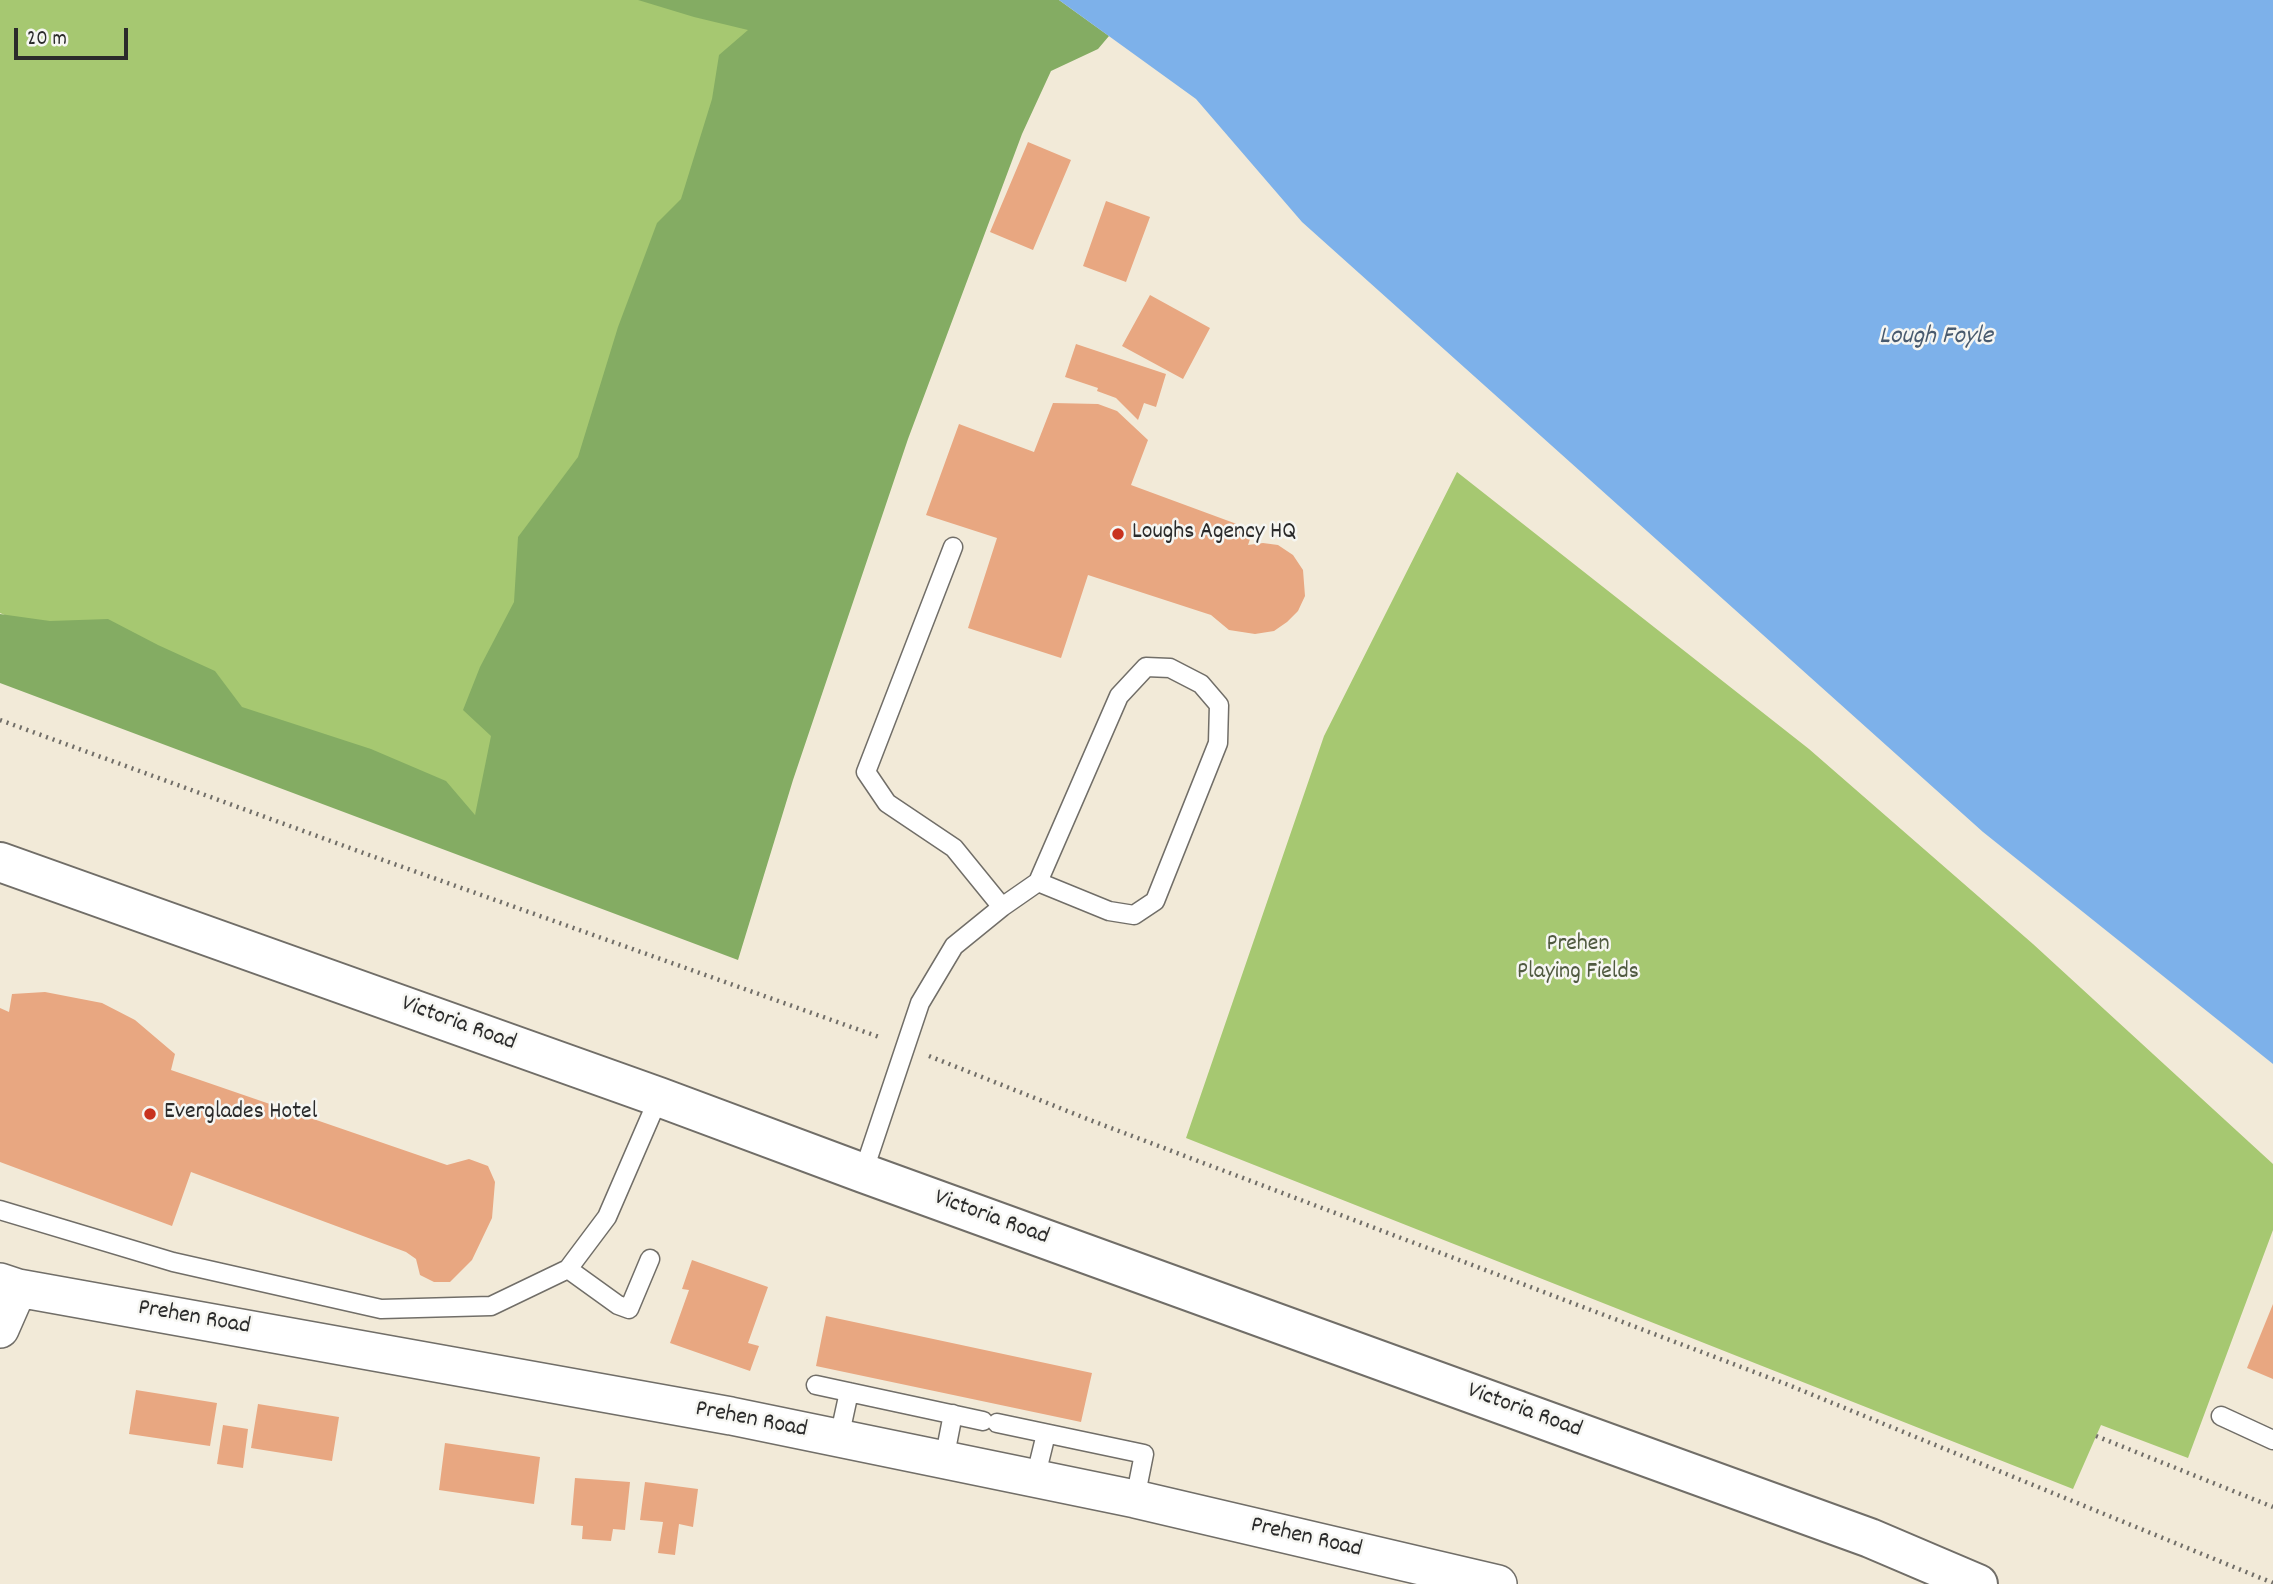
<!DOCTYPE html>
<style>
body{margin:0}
#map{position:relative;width:2273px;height:1584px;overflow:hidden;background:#f2ead8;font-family:Dekko,sans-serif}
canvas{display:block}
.scale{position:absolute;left:14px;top:28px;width:114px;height:32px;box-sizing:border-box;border:4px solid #2b2b2b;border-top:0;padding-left:9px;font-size:21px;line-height:24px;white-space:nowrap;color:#2b2b2b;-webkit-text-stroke:5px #f6f6f2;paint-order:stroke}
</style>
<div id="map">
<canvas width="2273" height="1584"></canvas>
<div class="scale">20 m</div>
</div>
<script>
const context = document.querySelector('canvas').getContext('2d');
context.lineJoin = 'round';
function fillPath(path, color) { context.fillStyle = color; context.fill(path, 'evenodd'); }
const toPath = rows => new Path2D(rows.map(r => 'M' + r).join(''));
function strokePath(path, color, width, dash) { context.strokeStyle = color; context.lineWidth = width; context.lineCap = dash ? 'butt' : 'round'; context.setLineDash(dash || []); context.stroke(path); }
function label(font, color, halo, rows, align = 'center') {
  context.font = font + ' Dekko,sans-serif'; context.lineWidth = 5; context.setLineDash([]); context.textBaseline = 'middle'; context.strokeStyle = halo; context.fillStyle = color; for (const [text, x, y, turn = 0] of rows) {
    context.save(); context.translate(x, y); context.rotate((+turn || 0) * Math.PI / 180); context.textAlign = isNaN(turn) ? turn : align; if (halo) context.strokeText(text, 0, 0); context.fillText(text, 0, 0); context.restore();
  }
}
fillPath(toPath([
 [0,0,708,0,770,21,475,816,0,613],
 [1457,472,1809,749,2033,944,2273,1164,2273,1230,2188,1458,2101,1425,2073,1489,1186,1138,1324,736]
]), '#a6c871');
fillPath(toPath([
 [638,0,1059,0,1109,36,1098,49,1051,71,1022,134,908,439,793,780,738,960,0,683,0,614,50,621,108,619,158,645,215,671,242,707,371,749,446,781,475,815,491,736,463,710,480,667,514,602,518,537,578,457,618,327,657,223,681,199,712,99,719,55,748,30,694,17]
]), '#84ac63');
fillPath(toPath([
 [1059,0,2273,0,2273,1064,1983,832,1302,222,1196,99]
]), '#7db1ea');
fillPath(toPath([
 [1028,142,1071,160,1033,250,990,232],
 [1106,201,1150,217,1126,282,1083,266],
 [1150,295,1210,328,1183,379,1122,346],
 [1076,344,1166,374,1156,407,1144,403,1138,420,1116,398,1097,391,1098,388,1065,377],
 [1053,403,1098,404,1117,411,1148,440,1131,485,1253,530,1248,545,1263,543,1278,545,1293,555,1303,570,1305,596,1298,611,1287,622,1274,631,1255,634,1229,630,1211,615,1088,575,1061,658,968,628,997,538,926,515,959,424,1034,452],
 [45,992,102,1003,135,1020,175,1054,171,1070,447,1165,469,1159,488,1166,495,1182,492,1218,472,1260,450,1282,434,1282,420,1275,416,1259,406,1252,191,1172,172,1226,0,1162,0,1008,9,1012,12,994],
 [692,1260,768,1287,748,1343,759,1346,750,1371,670,1343,689,1290,682,1289],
 [2273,1304,2273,1379,2247,1368],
 [826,1316,1092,1373,1081,1422,816,1366],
 [136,1390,217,1403,210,1446,129,1434],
 [258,1404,339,1417,332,1461,251,1448],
 [223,1425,248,1429,243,1468,217,1464],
 [445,1443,540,1457,534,1504,439,1490],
 [575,1478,630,1482,625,1530,613,1529,611,1541,582,1539,583,1526,571,1525],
 [645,1482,698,1489,693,1527,679,1524,675,1555,658,1553,663,1522,640,1520]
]), '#e8a781');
const lane = toPath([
 [953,547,866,772,887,803,954,848,1002,907],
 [863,1173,920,1003,954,946,1002,907,1038,882,1119,696,1146,667,1170,668,1201,684,1219,705,1218,743,1155,901,1134,915,1109,911,1038,882],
 [0,1210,173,1262,381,1309,491,1306,568,1269,607,1217,659,1097],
 [568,1269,618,1305,629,1309,650,1259],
 [816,1385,983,1421],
 [2221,1416,2273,1440],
 [997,1423,1144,1454,1135,1499],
 [839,1438,849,1392],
 [944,1460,953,1414],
 [1035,1479,1046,1434]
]);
const street = toPath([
 [0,1282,18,1288,731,1416,1135,1499,1498,1584],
 [0,1329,18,1288]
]);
const highway = toPath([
 [0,862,659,1097,863,1173,1870,1538,1978,1584]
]);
strokePath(lane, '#716e68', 21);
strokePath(street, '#716e68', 40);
strokePath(highway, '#716e68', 42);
strokePath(toPath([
 [0,720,369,855,882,1038],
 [929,1056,1090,1120,1786,1384,2273,1583],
 [2096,1436,2273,1507]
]), '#716e68', 4.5, [2, 5]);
strokePath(lane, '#fff', 18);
strokePath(street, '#fff', 37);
strokePath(highway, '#fff', 38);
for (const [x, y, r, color] of [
 [1118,534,7,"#c8321e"],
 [150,1114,7,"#c8321e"]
]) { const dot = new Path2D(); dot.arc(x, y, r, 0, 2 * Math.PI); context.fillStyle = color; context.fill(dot); strokePath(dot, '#f6f6f2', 2.5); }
label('24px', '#2b2b2b', '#f6f6f2', [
 ["Loughs Agency HQ",1132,534],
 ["Everglades Hotel",164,1114]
], 'left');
label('24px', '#505a40', '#f6f6f2', [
 ["Prehen",1578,946],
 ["Playing Fields",1578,974]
]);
label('24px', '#2b2b2b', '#f6f6f2', [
 ["Victoria Road",458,1025,20],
 ["Victoria Road",991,1219,20],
 ["Prehen Road",194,1319,10],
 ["Victoria Road",1524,1412,20],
 ["Prehen Road",751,1421,11],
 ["Prehen Road",1306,1539,13]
]);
label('italic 26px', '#485a6e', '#f6f6f2', [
 ["Lough Foyle",1936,338]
]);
</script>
